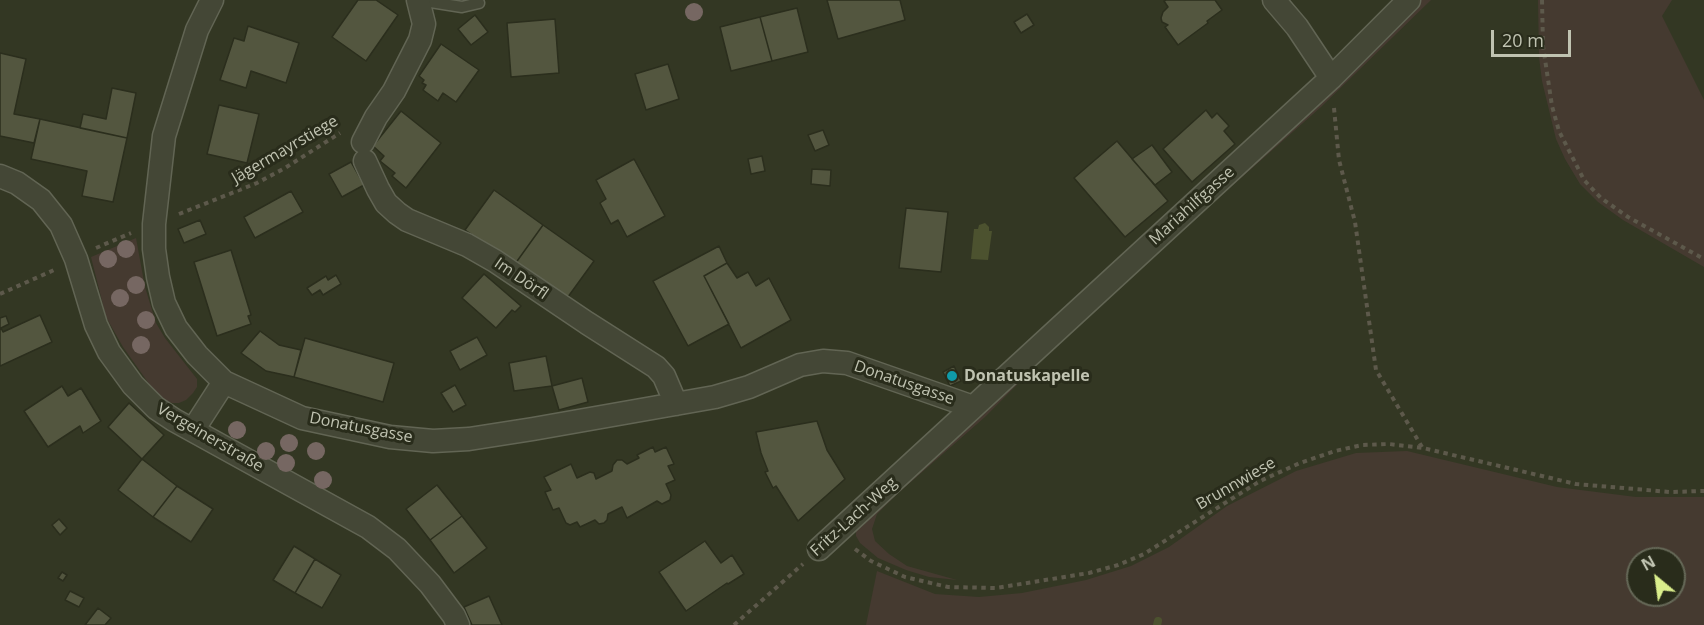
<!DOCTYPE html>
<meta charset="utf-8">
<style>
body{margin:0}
#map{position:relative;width:1704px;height:625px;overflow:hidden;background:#333723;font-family:"Open Sans",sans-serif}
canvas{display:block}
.north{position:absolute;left:1626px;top:547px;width:60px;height:60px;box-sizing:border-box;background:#292c1b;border:2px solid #656857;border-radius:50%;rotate:331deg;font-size:16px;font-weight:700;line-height:24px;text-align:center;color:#c0c3b1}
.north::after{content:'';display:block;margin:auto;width:21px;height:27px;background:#daee8c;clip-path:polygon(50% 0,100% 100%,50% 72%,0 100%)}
.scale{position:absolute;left:1491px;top:30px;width:80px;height:27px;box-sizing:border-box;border:3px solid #c0c3b1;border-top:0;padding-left:8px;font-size:18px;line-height:21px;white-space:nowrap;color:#c0c3b1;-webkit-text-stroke:4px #292c1b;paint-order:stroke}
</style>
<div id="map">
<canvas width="1704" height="625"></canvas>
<div class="north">N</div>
<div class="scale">20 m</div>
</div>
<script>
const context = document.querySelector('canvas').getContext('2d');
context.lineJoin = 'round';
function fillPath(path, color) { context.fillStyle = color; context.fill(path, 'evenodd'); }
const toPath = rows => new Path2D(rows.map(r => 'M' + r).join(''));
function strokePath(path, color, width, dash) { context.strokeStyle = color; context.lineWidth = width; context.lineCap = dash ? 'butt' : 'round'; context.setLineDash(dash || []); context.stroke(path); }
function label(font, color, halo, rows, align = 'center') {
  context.font = font + ' "Open Sans",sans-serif'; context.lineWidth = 6; context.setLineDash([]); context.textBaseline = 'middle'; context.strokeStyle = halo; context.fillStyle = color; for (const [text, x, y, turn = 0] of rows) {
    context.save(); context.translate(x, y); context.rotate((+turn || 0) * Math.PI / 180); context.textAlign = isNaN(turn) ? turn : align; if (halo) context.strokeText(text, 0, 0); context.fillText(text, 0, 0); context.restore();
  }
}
fillPath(toPath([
 [1421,0,1431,0,1321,107,1084,317,985,417,896,495,877,514,872,529,875,541,889,554,907,566,957,580,929,577,906,570,878,558,860,543,856,536,856,528,903,484,967,429,1051,342,1306,117],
 [1538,0,1672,0,1662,16,1704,100,1704,267,1623,220,1598,202,1580,184,1565,159,1556,139,1542,81,1539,57],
 [136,238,145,287,156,323,165,338,197,379,197,387,193,393,186,400,179,403,172,403,164,400,152,388,123,347,106,317,91,257],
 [1407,451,1557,487,1636,497,1704,497,1704,625,866,625,877,571,935,594,979,597,1022,593,1086,580,1131,566,1169,547,1227,506,1296,471,1356,453],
 [1638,559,1674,559,1674,595,1638,595]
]), '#453a30');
fillPath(toPath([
 [985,223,989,227,989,231,992,231,988,260,971,259,974,229,978,229,979,225]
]), '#4c522f');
strokePath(toPath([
 [1157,625,1158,621]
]), '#4c522f', 8);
const building = toPath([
 [358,0,376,0,398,15,366,61,332,37,358,0],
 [827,0,900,0,905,20,838,39,827,0],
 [1166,0,1215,0,1222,10,1207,21,1208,23,1178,45,1165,27,1168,25,1162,22,1161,18,1163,12,1168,7,1164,1,1166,0],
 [797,8,808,52,772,61,760,17,797,8],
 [1027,14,1034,25,1021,33,1014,22,1027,14],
 [475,15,488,32,471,45,458,29,475,15],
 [760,17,772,61,731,71,720,27,760,17],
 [555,19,559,73,511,77,507,23,555,19],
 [248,26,299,43,286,83,251,71,246,88,220,80,234,38,244,41,248,26],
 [441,44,479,70,456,102,443,93,438,101,423,90,426,85,422,83,424,80,419,76,441,44],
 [0,53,26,59,14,114,40,119,34,143,0,136,0,53],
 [668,64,679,99,646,110,635,74,668,64],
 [112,88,136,93,127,138,80,128,83,114,106,119,112,88],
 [219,105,259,114,247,163,207,154,219,105],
 [1206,110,1212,118,1217,113,1229,126,1224,131,1235,144,1192,182,1163,149,1206,110],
 [401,111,441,143,406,188,392,176,395,173,380,161,384,156,373,146,401,111],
 [40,119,127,138,113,202,82,196,87,171,31,159,40,119],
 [823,130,829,145,815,151,808,135,823,130],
 [1117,141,1168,201,1125,237,1074,178,1117,141],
 [1152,145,1172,172,1155,185,1132,159,1152,145],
 [762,156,765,171,751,174,748,159,762,156],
 [634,159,665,216,627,237,618,220,611,224,600,203,606,199,596,180,634,159],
 [351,162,364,185,342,197,329,174,351,162],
 [812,169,831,170,830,186,811,184,812,169],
 [494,190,543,225,515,264,465,230,494,190],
 [291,191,303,212,255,238,244,217,291,191],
 [906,208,948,212,941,272,899,268,906,208],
 [200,220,206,234,184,243,178,229,200,220],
 [543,225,594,261,565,301,515,264,543,225],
 [719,246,727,263,704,276,729,324,688,346,653,281,719,246],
 [231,250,251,315,248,316,251,324,217,336,194,262,231,250],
 [727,263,737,278,748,272,756,286,769,278,791,320,741,348,704,276,727,263],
 [484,274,521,306,515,312,512,310,496,328,462,298,484,274],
 [336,275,341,284,323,295,320,290,312,295,307,288,326,276,328,280,336,275],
 [40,315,52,342,0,366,0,318,6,316,9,324,1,328,3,332,40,315],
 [260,331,279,345,301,350,294,377,266,371,241,353,260,331],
 [477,337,487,355,460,370,450,351,477,337],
 [305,338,394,363,383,402,294,377,305,338],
 [546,356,552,386,514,391,509,363,546,356],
 [954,366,961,381,950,386,943,372,954,366],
 [582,378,588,402,559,410,552,386,582,378],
 [455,385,466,405,453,412,441,393,455,385],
 [62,386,68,396,81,388,101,421,83,433,80,426,48,447,24,411,62,386],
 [129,403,164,435,142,459,108,427,129,403],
 [817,421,827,450,845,479,798,521,776,486,773,488,765,472,768,471,761,453,756,432,817,421],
 [653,447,655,452,666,447,674,464,668,466,675,480,666,484,671,495,670,500,662,504,657,501,627,518,622,507,608,514,607,520,604,523,599,524,595,520,580,527,577,522,570,525,566,523,559,508,553,510,545,492,551,490,544,477,571,464,577,478,590,472,594,473,596,479,612,471,613,465,617,460,622,460,627,464,639,458,637,455,653,447],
 [142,459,177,486,153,517,118,490,142,459],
 [437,485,462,516,430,540,406,509,437,485],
 [177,486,213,509,191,542,153,517,177,486],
 [462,516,487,548,454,573,430,540,462,516],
 [59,519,67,528,60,535,52,525,59,519],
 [705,541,721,563,732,555,744,574,728,584,727,583,686,611,659,572,705,541],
 [294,546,315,559,295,593,273,580,294,546],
 [315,559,341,575,322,608,295,593,315,559],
 [62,572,67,575,63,581,58,578,62,572],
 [70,591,84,598,79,607,65,600,70,591],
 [489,596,502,625,472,625,464,607,489,596],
 [98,608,111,618,105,625,85,625,98,608]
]);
fillPath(building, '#53563f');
strokePath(building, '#2b2e1d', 1.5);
const service = toPath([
 [418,0,462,7,479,3]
]);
const minor = toPath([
 [212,0,197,30,164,136,154,224,154,249,158,277,164,303,176,328,197,355,224,382,302,418,390,437,433,441,469,439,533,429,715,397,749,387,800,365,823,361,847,363,973,407],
 [1274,0,1297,27,1331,78],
 [363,142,376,117,394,91,420,40,424,24,418,0],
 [365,161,378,189,386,203,397,213,407,220,467,245,495,261,587,323,656,367,664,376,676,404],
 [0,176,17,183,41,200,61,225,76,259,96,325,109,352,133,385,156,408,174,420,368,527,397,549,430,584,454,616,458,625],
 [193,430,224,382],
 [819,549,1331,78,1409,0]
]);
strokePath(service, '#626554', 13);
strokePath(minor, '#626554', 25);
strokePath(toPath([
 [1542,0,1543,46,1552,106,1559,131,1584,180,1601,198,1628,217,1704,259],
 [1334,108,1339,160,1355,222,1376,370,1422,447],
 [179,214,257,183,285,168,340,133],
 [96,248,131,233],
 [0,294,54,270],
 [855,549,871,561,905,577,948,587,996,588,1089,573,1118,565,1144,554,1260,481,1300,463,1335,451,1362,445,1389,444,1423,448,1576,484,1670,492,1704,491],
 [734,625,803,564]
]), '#5d594b', 4, [4.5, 4.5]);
strokePath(service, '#444736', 10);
strokePath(minor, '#444736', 22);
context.fillStyle = '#766762';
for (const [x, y] of [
 [694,12],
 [126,249],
 [108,259],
 [136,285],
 [120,298],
 [146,320],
 [141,345],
 [237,430],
 [289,443],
 [266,451],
 [316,451],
 [286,463],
 [323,480]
]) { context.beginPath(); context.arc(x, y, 9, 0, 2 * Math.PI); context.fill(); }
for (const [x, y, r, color] of [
 [952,376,6,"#0f9aa8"]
]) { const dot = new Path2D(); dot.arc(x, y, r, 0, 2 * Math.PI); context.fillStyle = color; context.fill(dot); strokePath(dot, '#292c1b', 2); }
label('16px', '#c0c3b1', '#292c1b', [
 ["Jägermayrstiege",285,150,-30],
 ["Mariahilfgasse",1192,206,-42],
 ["Im Dörfl",521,279,34],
 ["Donatusgasse",904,383,19],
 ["Donatusgasse",361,428,11],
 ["Vergeinerstraße",210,438,30],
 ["Brunnwiese",1236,484,-30],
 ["Fritz-Lach-Weg",854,517,-42]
]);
label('bold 16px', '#c0c3b1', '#292c1b', [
 ["Donatuskapelle",964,376]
], 'left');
</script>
